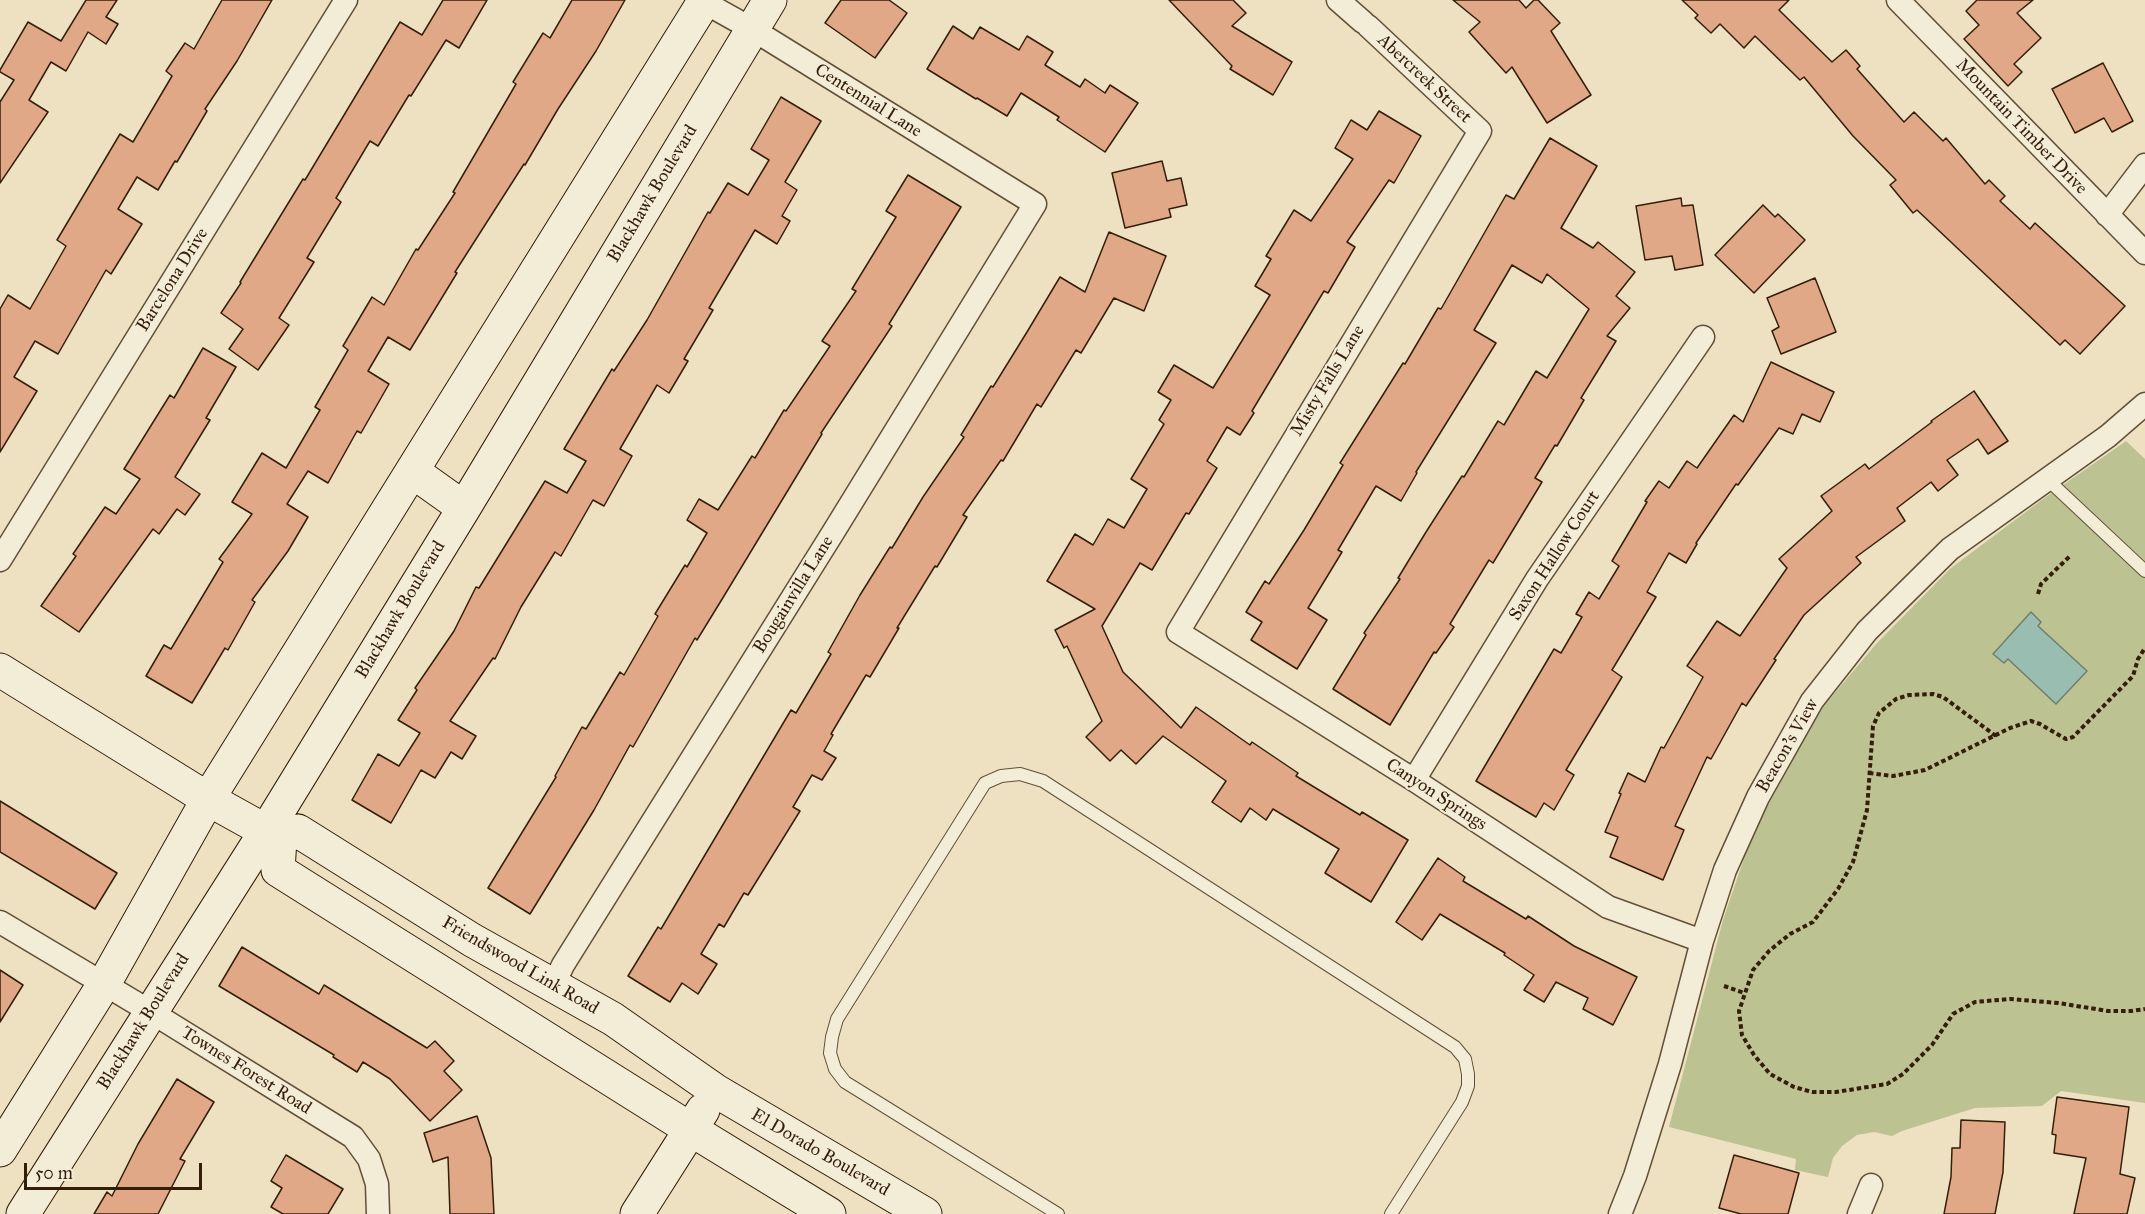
<!DOCTYPE html>
<style>
body{margin:0}
#map{position:relative;width:2145px;height:1214px;overflow:hidden;background:#ede1c1;font-family:"IM FELL Great Primer",serif}
canvas{display:block}
.scale{position:absolute;left:24px;top:1163px;width:178px;height:27px;box-sizing:border-box;border:3px solid #341e09;border-top:0;padding-left:8px;font-size:18px;line-height:21px;white-space:nowrap;color:#341e09;-webkit-text-stroke:4px #f3ecd7;paint-order:stroke}
</style>
<div id="map">
<canvas width="2145" height="1214"></canvas>
<div class="scale">50 m</div>
</div>
<script>
const context = document.querySelector('canvas').getContext('2d');
context.lineJoin = 'round';
function fillPath(path, color) { context.fillStyle = color; context.fill(path, 'evenodd'); }
const toPath = rows => new Path2D(rows.map(r => 'M' + r).join(''));
function strokePath(path, color, width, dash) { context.strokeStyle = color; context.lineWidth = width; context.lineCap = dash ? 'butt' : 'round'; context.setLineDash(dash || []); context.stroke(path); }
function label(font, color, halo, rows, align = 'center') {
  context.font = font + ' "IM FELL Great Primer",serif'; context.lineWidth = 4.5; context.setLineDash([]); context.textBaseline = 'middle'; context.strokeStyle = halo; context.fillStyle = color; for (const [text, x, y, turn = 0] of rows) {
    context.save(); context.translate(x, y); context.rotate((+turn || 0) * Math.PI / 180); context.textAlign = isNaN(turn) ? turn : align; if (halo) context.strokeText(text, 0, 0); context.fillText(text, 0, 0); context.restore();
  }
}
fillPath(toPath([
 [2126,441,2145,459,2145,1103,2061,1091,2042,1106,1975,1108,1902,1131,1892,1136,1874,1132,1857,1135,1842,1146,1833,1158,1828,1177,1795,1170,1796,1159,1669,1127,1723,920,1753,832,1822,708,1876,644,1951,568,2043,499]
]), '#bcc291');
const water = toPath([
 [2031,612,2041,622,2038,626,2087,671,2056,704,2008,659,2004,663,1993,654,2031,612]
]);
fillPath(water, '#99beb1');
strokePath(water, '#717e6e', 1.5);
const building = toPath([
 [86,0,117,0,106,17,118,24,106,44,88,32,66,71,51,62,29,100,48,112,0,183,0,102,14,80,0,72,0,70,28,22,61,41,86,0],
 [222,0,272,0,237,61,205,109,207,111,177,162,175,161,158,190,137,177,118,209,142,224,111,274,106,270,58,354,35,341,14,377,37,391,0,452,0,309,8,295,30,309,66,246,57,240,120,134,133,142,172,76,166,71,185,43,194,49,222,0],
 [443,0,487,0,459,48,446,40,411,96,409,95,378,146,370,141,336,198,341,202,307,258,314,262,279,318,289,325,258,370,229,349,243,329,221,313,241,283,240,282,303,179,305,180,400,22,422,35,443,0],
 [572,0,625,0,596,51,558,109,525,165,524,164,455,272,457,273,410,350,388,337,368,371,389,384,361,433,357,431,328,483,308,471,287,504,308,517,288,551,252,600,255,602,228,650,225,648,192,703,146,676,164,645,171,649,223,562,219,559,252,514,232,502,262,453,286,468,320,410,315,407,348,350,343,346,372,297,384,305,416,249,418,250,455,193,453,192,516,84,513,82,543,33,550,38,572,0],
 [841,0,889,0,907,13,875,58,825,23,841,0],
 [1169,0,1233,0,1246,13,1232,26,1292,62,1273,95,1230,69,1232,66,1169,0],
 [1453,0,1519,0,1526,8,1534,0,1538,0,1560,23,1551,31,1591,95,1547,123,1512,67,1506,73,1469,32,1480,22,1453,0],
 [1682,0,1789,0,1779,10,1832,62,1846,50,1860,66,1857,69,1904,122,1914,112,1943,141,1946,138,1985,184,1989,180,2005,196,2000,201,2030,229,2035,223,2125,306,2080,354,2065,340,2060,345,1917,210,1913,213,1890,185,1896,180,1853,136,1804,77,1800,80,1755,36,1744,48,1720,24,1711,33,1695,18,1698,15,1682,0],
 [1977,0,2033,0,2017,13,2041,38,2014,64,2022,72,2008,86,1964,39,1979,25,1966,11,1977,0],
 [953,26,973,39,980,27,1019,50,1027,36,1053,52,1045,65,1080,87,1085,79,1105,93,1110,85,1138,103,1105,152,1057,120,1059,117,1021,93,1007,116,977,98,976,99,927,69,953,26],
 [2103,63,2133,121,2112,132,2104,118,2075,133,2052,89,2103,63],
 [781,97,821,121,785,182,797,190,782,216,790,221,777,244,755,230,709,308,713,310,684,359,688,361,669,393,657,385,620,449,632,456,604,506,593,500,561,556,555,552,521,607,495,659,493,658,450,721,476,736,462,759,451,752,435,778,421,770,391,823,352,800,378,754,399,766,420,733,398,720,417,690,415,688,454,631,476,587,479,588,545,481,567,493,586,461,564,449,612,369,614,371,647,320,708,212,710,213,728,183,748,195,769,160,751,149,781,97],
 [1379,111,1421,136,1394,183,1389,180,1347,242,1355,247,1328,293,1324,291,1252,411,1254,413,1240,435,1227,427,1207,461,1217,468,1189,514,1186,513,1152,570,1140,563,1102,626,1123,672,1181,728,1196,707,1250,745,1252,742,1298,773,1296,776,1360,815,1362,812,1408,840,1371,902,1325,873,1339,849,1273,809,1266,820,1250,808,1241,822,1212,802,1226,781,1163,736,1136,764,1121,750,1110,761,1086,737,1102,721,1067,646,1064,648,1055,630,1095,609,1047,581,1075,534,1093,545,1108,519,1124,528,1147,489,1131,479,1164,424,1159,420,1171,400,1158,392,1174,365,1213,388,1270,295,1255,286,1271,259,1266,256,1294,210,1311,221,1353,159,1335,148,1351,120,1367,130,1379,111],
 [1550,138,1597,166,1561,228,1593,248,1598,242,1635,272,1616,296,1630,308,1607,336,1616,341,1581,398,1584,400,1557,446,1555,445,1535,478,1542,482,1493,563,1489,560,1450,624,1454,627,1436,653,1434,652,1390,725,1333,689,1366,635,1364,633,1400,579,1398,578,1426,532,1462,476,1464,477,1498,421,1504,425,1536,371,1547,378,1589,309,1547,274,1542,283,1512,265,1474,330,1496,343,1416,472,1417,473,1401,501,1376,486,1338,550,1342,552,1308,608,1327,620,1297,669,1251,640,1262,622,1246,612,1265,581,1269,584,1304,530,1343,465,1340,463,1403,363,1405,364,1438,308,1441,309,1506,195,1514,199,1550,138],
 [1162,161,1167,181,1181,178,1187,205,1169,209,1171,217,1125,228,1112,173,1162,161],
 [908,175,961,207,889,324,892,326,821,433,822,434,724,596,697,640,695,638,633,747,630,745,594,810,530,914,488,888,556,777,555,776,582,727,586,729,620,672,624,675,658,616,655,614,685,565,687,567,707,533,687,520,699,499,718,510,752,456,755,458,784,410,786,411,830,346,822,341,856,291,852,289,896,217,886,211,908,175],
 [1681,198,1682,206,1693,205,1703,265,1675,270,1672,256,1645,260,1636,206,1681,198],
 [1763,205,1775,217,1778,214,1805,240,1754,293,1715,255,1763,205],
 [1109,232,1166,256,1144,311,1114,298,1081,353,1076,350,1041,407,1037,404,1003,461,1001,460,963,515,967,517,937,567,935,566,897,628,899,628,870,677,866,675,831,734,833,735,824,751,836,758,822,780,812,775,793,807,800,811,748,895,744,893,724,927,719,924,701,954,717,964,698,994,682,983,670,1002,628,976,658,927,661,929,791,710,796,713,831,654,828,652,860,595,890,547,892,548,923,497,964,437,961,435,991,386,993,387,1027,332,1060,277,1085,292,1109,232],
 [1815,278,1836,332,1781,354,1772,331,1779,327,1767,298,1815,278],
 [203,348,236,367,206,418,210,420,175,477,200,494,185,515,177,509,159,534,153,529,79,632,41,606,76,556,73,554,105,507,116,514,140,479,124,469,170,395,174,398,203,348],
 [1771,362,1834,392,1820,422,1802,414,1793,434,1779,428,1738,485,1736,484,1696,543,1697,544,1686,563,1669,553,1647,592,1656,597,1612,670,1622,677,1566,770,1574,775,1554,810,1544,803,1536,817,1476,781,1554,649,1561,653,1582,617,1576,614,1589,592,1599,599,1619,566,1612,561,1647,502,1645,501,1659,481,1669,488,1687,461,1697,468,1734,415,1743,422,1771,362],
 [1974,391,2008,441,1988,454,1978,439,1947,460,1958,475,1938,491,1931,482,1897,508,1905,521,1856,557,1861,563,1804,615,1774,659,1776,660,1746,706,1742,703,1711,759,1707,757,1675,826,1684,830,1663,880,1610,857,1618,837,1605,832,1621,794,1619,793,1628,773,1645,782,1661,747,1664,748,1703,677,1687,666,1717,621,1740,636,1787,568,1779,559,1832,511,1821,496,1865,464,1869,469,1932,422,1931,421,1974,391],
 [0,801,117,873,95,909,0,852,0,801],
 [1438,858,1465,877,1463,881,1526,919,1528,916,1574,946,1637,977,1613,1025,1583,1009,1588,998,1556,982,1544,1002,1524,990,1534,975,1504,955,1505,953,1440,914,1422,940,1396,922,1438,858],
 [242,947,319,994,324,985,427,1048,435,1041,454,1061,444,1071,462,1090,430,1121,390,1079,363,1062,357,1072,333,1057,334,1055,219,986,242,947],
 [0,970,23,985,0,1022,0,970],
 [177,1079,214,1102,180,1159,185,1161,158,1214,94,1214,107,1192,112,1196,138,1144,177,1079],
 [2057,1097,2129,1107,2120,1174,2135,1178,2127,1214,2074,1214,2086,1158,2054,1153,2056,1135,2052,1134,2057,1097],
 [477,1116,491,1158,494,1214,450,1214,448,1157,433,1162,424,1133,477,1116],
 [1961,1120,2005,1122,2003,1172,1995,1214,1944,1214,1951,1177,1952,1148,1960,1148,1961,1120],
 [286,1155,343,1189,328,1214,283,1214,271,1207,282,1188,271,1181,286,1155],
 [1734,1155,1799,1173,1788,1214,1741,1214,1719,1208,1734,1155]
]);
fillPath(building, '#e0a886');
strokePath(building, '#341e09', 1.5);
const lane = toPath([
 [2047,479,2145,571],
 [1058,1214,845,1082,835,1069,830,1053,832,1037,837,1019,985,783,1001,776,1020,774,1043,781,1455,1047,1465,1059,1468,1074,1468,1086,1462,1102,1391,1214]
]);
const street = toPath([
 [1338,0,1363,22],
 [1898,0,2145,253],
 [1368,26,1480,131,1178,632,1414,780,1608,907,1702,941],
 [2107,215,2145,165],
 [0,560,346,0],
 [1414,780,1537,579,1703,337],
 [0,922,151,1012,353,1137,369,1159,377,1184,378,1214],
 [553,986,563,965,834,531,1035,204,752,29,700,0],
 [1620,1214,1635,1176,1670,1064,1702,941,1725,870,1758,797,1812,701,1867,631,1950,549,2108,436,2145,404],
 [1859,1214,1871,1185]
]);
const secondary = toPath([
 [412,471,464,508],
 [0,670,208,799,280,839,278,870,690,1129,829,1214],
 [266,831,280,839,298,831,472,940,613,1019,716,1091,925,1214],
 [0,1150,104,984,208,799,705,0],
 [23,1214,266,831,464,508,770,0],
 [637,1214,703,1110]
]);
strokePath(lane, '#624f37', 14);
strokePath(street, '#624f37', 25);
strokePath(secondary, '#341e09', 35);
strokePath(toPath([
 [2038,594,2041,584,2070,556],
 [1996,736,1943,697,1933,694,1909,695,1896,699,1879,713,1873,726,1867,810,1853,862,1838,889,1813,922,1790,934,1769,951,1753,970,1739,1011,1742,1035,1754,1055,1770,1074,1794,1087,1812,1092,1836,1092,1887,1084,1903,1074,1932,1045,1953,1014,1975,1002,2010,999,2058,1003,2108,1011,2131,1011,2145,1009],
 [1869,773,1893,776,1925,770,2010,728,2031,721,2040,724,2066,739,2073,737,2133,676,2138,659,2145,648],
 [1724,986,1744,993]
]), '#341e09', 4, [4.5, 3]);
strokePath(lane, '#f3ecd7', 12);
strokePath(street, '#f3ecd7', 22);
strokePath(secondary, '#f3ecd7', 33);
label('18px', '#341e09', '#f3ecd7', [
 ["Abercreek Street",1424,79,43],
 ["Centennial Lane",868,101,32],
 ["Mountain Timber Drive",2021,127,46],
 ["Blackhawk Boulevard",653,194,-59],
 ["Barcelona Drive",173,280,-58],
 ["Misty Falls Lane",1328,381,-59],
 ["Saxon Hallow Court",1555,556,-57],
 ["Bougainvilla Lane",794,595,-58],
 ["Blackhawk Boulevard",401,610,-59],
 ["Beacon's View",1788,746,-60],
 ["Canyon Springs",1436,795,33],
 ["Friendswood Link Road",520,966,30],
 ["Blackhawk Boulevard",144,1022,-58],
 ["Townes Forest Road",246,1071,32],
 ["El Dorado Boulevard",820,1153,30]
]);
</script>
